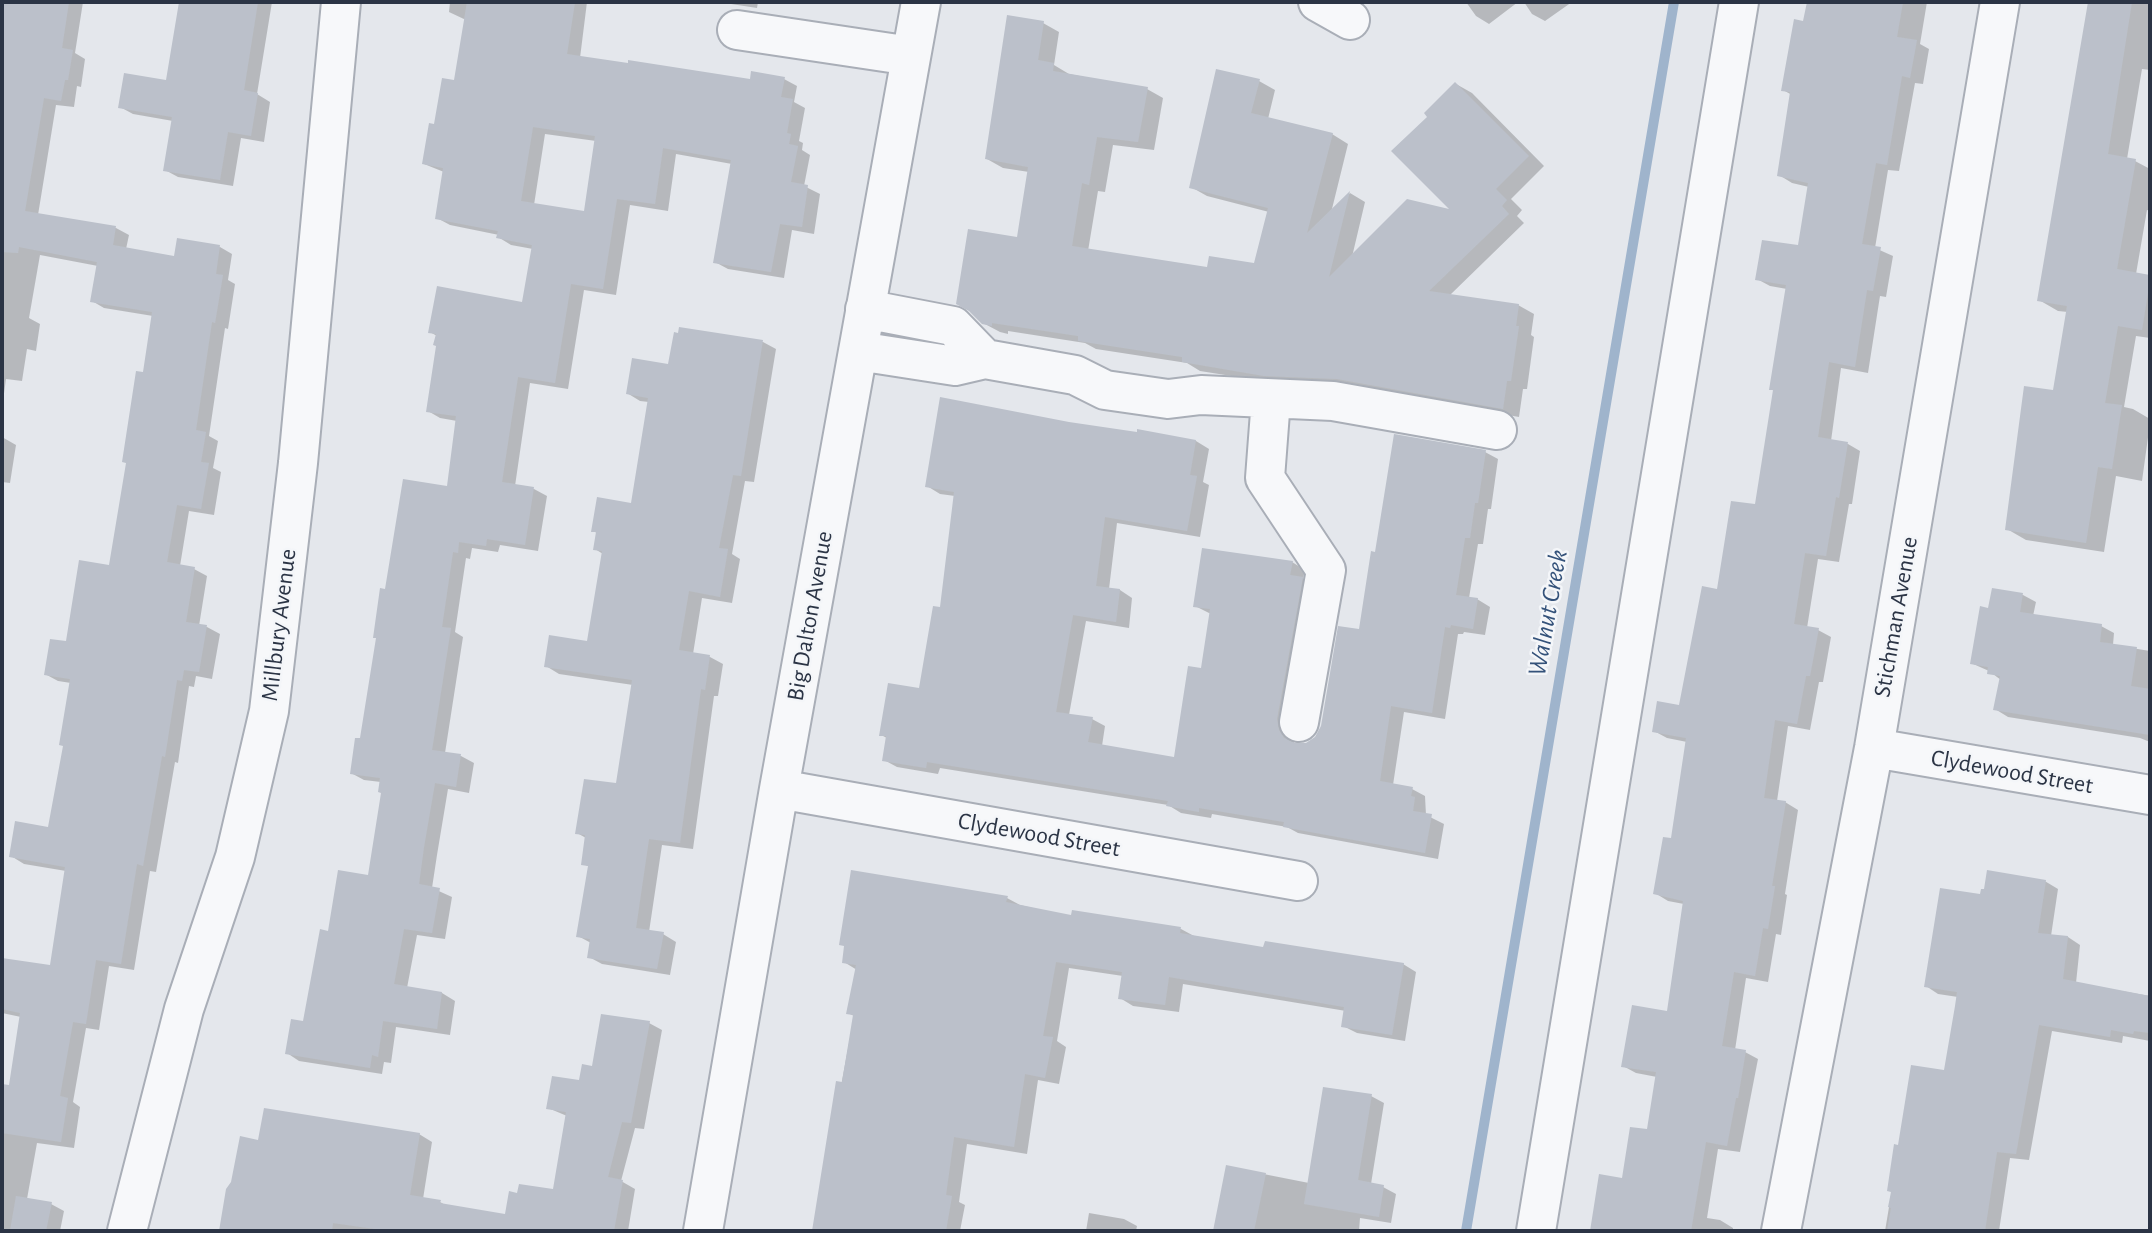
<!DOCTYPE html>
<style>
body{margin:0}
#map{position:relative;width:2152px;height:1233px;overflow:hidden;background:#e4e7ec;font-family:"Alegreya Sans",sans-serif}
canvas{display:block}
.frame{position:absolute;inset:0;border:4px solid #2b3445;pointer-events:none}
</style>
<div id="map">
<canvas width="2152" height="1233"></canvas>
<div class="frame"></div>
</div>
<script>
const context = document.querySelector('canvas').getContext('2d');
context.lineJoin = 'round';
function fillPath(path, color) { context.fillStyle = color; context.fill(path, 'evenodd'); }
const toPath = rows => new Path2D(rows.map(r => 'M' + r).join(''));
function strokePath(path, color, width, dash) { context.strokeStyle = color; context.lineWidth = width; context.lineCap = dash ? 'butt' : 'round'; context.setLineDash(dash || []); context.stroke(path); }
function label(font, color, halo, rows, align = 'center') {
  context.font = font + ' "Alegreya Sans",sans-serif'; context.lineWidth = 5; context.setLineDash([]); context.textBaseline = 'middle'; context.strokeStyle = halo; context.fillStyle = color; for (const [text, x, y, turn = 0] of rows) {
    context.save(); context.translate(x, y); context.rotate((+turn || 0) * Math.PI / 180); context.textAlign = isNaN(turn) ? turn : align; if (halo) context.strokeText(text, 0, 0); context.fillText(text, 0, 0); context.restore();
  }
}
fillPath(toPath([
 [2,2,83,2,75,53,85,59,81,87,77,86,74,107,56,105,38,215,116,228,129,235,126,249,175,258,220,247,232,254,228,280,235,284,228,329,225,328,209,436,218,441,213,468,221,472,214,515,189,511,180,566,194,569,207,576,199,626,207,627,220,634,212,679,196,676,194,687,189,686,178,763,175,762,156,872,150,871,134,970,109,966,99,1030,86,1028,73,1102,80,1107,74,1148,37,1143,27,1199,51,1204,64,1211,60,1231,2,1231,2,1085,10,1087,21,1017,2,1013,2,959,51,967,66,871,24,864,11,856,50,829,65,746,71,683,58,681,45,674,67,643,111,567,153,316,104,308,92,301,98,266,40,255,29,318,40,324,36,351,27,349,22,381,6,379,2,408],
 [181,2,272,2,257,94,270,102,264,142,241,138,233,186,178,177,165,170,173,121,133,114,120,107,168,82],
 [450,2,587,2,580,58,751,81,784,79,797,86,794,102,805,108,799,141,803,143,802,150,810,155,804,186,820,194,814,234,792,230,784,278,728,269,715,262,732,164,676,154,668,211,630,205,616,295,584,290,568,389,530,383,515,486,534,489,547,496,538,551,500,545,498,552,472,548,470,559,466,558,455,632,463,637,445,753,461,756,474,763,469,793,448,789,437,855,432,888,452,897,445,939,417,935,407,988,442,993,455,1001,450,1035,396,1027,391,1063,384,1062,382,1074,299,1061,287,1053,305,1023,329,933,369,877,382,793,381,782,364,780,351,773,361,740,386,591,448,488,457,421,440,418,428,411,438,347,437,336,430,332,524,304,533,249,511,245,498,237,499,235,450,225,437,218,444,172,424,164,436,126,456,82,466,20,449,12],
 [545,134,596,141,585,213,534,205],
 [718,2,758,2,757,8],
 [1466,2,1518,2,1489,24,1476,16],
 [1524,2,1572,2,1545,21,1532,14],
 [1809,2,1927,2,1920,44,1929,49,1923,84,1915,83,1899,171,1888,170,1875,248,1893,256,1886,297,1880,296,1868,373,1841,368,1831,441,1848,444,1860,451,1852,504,1849,504,1839,562,1818,559,1807,628,1818,630,1831,637,1823,682,1819,682,1810,730,1788,726,1777,801,1785,802,1798,810,1785,894,1787,895,1781,935,1776,934,1768,982,1746,978,1735,1050,1745,1052,1758,1059,1740,1152,1718,1149,1707,1218,1720,1220,1733,1228,1733,1231,1591,1231,1601,1176,1623,1180,1648,1131,1657,1077,1636,1073,1623,1066,1668,1013,1684,904,1668,901,1655,893,1673,840,1687,742,1667,738,1654,731,1681,707,1718,591,1756,506,1774,391,1771,389,1787,289,1770,286,1757,279,1799,247,1809,187,1792,183,1779,175,1792,95,1783,90,1805,23],
 [2090,2,2150,2,2150,70,2142,69,2127,159,2135,161,2150,169,2150,211,2147,210,2136,274,2150,276,2150,338,2136,336,2124,407,2133,409,2150,419,2150,423,2142,481,2116,476,2104,552,2026,540,2007,529,2054,392,2068,312,2058,311,2039,300],
 [1043,23,1059,32,1054,65,1069,74,1147,89,1163,98,1154,150,1113,145,1105,192,1098,191,1088,251,1208,269,1255,265,1269,212,1207,196,1191,187,1259,81,1275,90,1268,119,1332,134,1348,144,1331,213,1350,193,1365,202,1352,257,1454,213,1429,117,1456,84,1472,93,1544,166,1511,199,1522,210,1517,216,1524,223,1449,296,1518,305,1534,314,1531,335,1534,337,1527,389,1523,389,1519,417,1354,388,1282,384,1200,371,1187,363,1096,349,1085,343,1008,331,1008,334,1000,332,983,323,1019,239,1029,172,1003,168,987,159],
 [681,329,763,342,776,349,754,482,745,481,732,554,740,559,732,603,702,598,693,654,710,657,723,664,718,696,714,696,693,849,662,845,649,932,663,934,676,942,670,975,602,964,589,957,591,943,578,936,590,867,583,864,586,838,577,833,618,785,633,685,559,674,546,666,589,643,603,554,595,549,597,533,593,531,633,505,649,402,640,401,627,393,670,367],
 [1069,424,1196,441,1209,449,1203,482,1209,485,1200,537,1117,523,1109,589,1120,590,1132,598,1129,628,1086,621,1069,715,1092,719,1105,726,1102,746,1175,759,1203,670,1211,614,1195,606,1292,562,1305,570,1303,579,1315,586,1291,739,1296,745,1306,744,1317,738,1360,631,1377,554,1485,452,1498,459,1491,509,1488,509,1483,544,1478,544,1469,598,1477,599,1490,607,1485,635,1464,632,1463,634,1458,634,1445,719,1404,712,1393,785,1412,789,1425,796,1426,815,1444,824,1438,859,1298,833,1287,827,1212,814,1211,818,1181,813,1168,805,940,768,938,774,897,767,884,760,887,738,881,735,921,690,942,609,955,496,940,494,927,486],
 [2,437,16,445,10,483,2,482,2,485],
 [1993,590,2023,595,2036,602,2033,616,2101,626,2114,633,2113,645,2150,651,2150,742,2140,738,2008,717,1995,709,2001,680,1989,671,1971,663,1990,610],
 [2043,880,2058,889,2051,936,2068,937,2080,945,2076,983,2150,996,2150,1041,2123,1036,2122,1043,2052,1031,2029,1160,2010,1158,1999,1231,1885,1231,1899,1147,1946,1073,1958,997,1938,994,1926,986,1982,896],
 [1007,898,1020,905,1072,917,1073,912,1181,929,1194,936,1265,949,1403,964,1416,972,1405,1041,1357,1033,1343,1026,1346,1011,1183,984,1179,1012,1133,1006,1120,998,1123,976,1069,968,1057,1041,1066,1047,1059,1084,1038,1080,1027,1154,967,1144,959,1202,965,1205,960,1231,814,1231,854,1016,848,1013,857,970,844,962],
 [649,1023,662,1030,644,1129,635,1128,621,1181,635,1189,628,1231,360,1231,345,1229,345,1231,221,1231,227,1190,259,1142,419,1134,432,1142,423,1199,440,1202,447,1206,506,1216,519,1195,554,1191,567,1116,548,1108],
 [1371,1096,1384,1103,1371,1184,1383,1187,1396,1194,1391,1223,1360,1218,1359,1231,1216,1231,1228,1167,1309,1183],
 [1089,1213,1124,1219,1137,1226,1136,1231,1086,1231]
]), '#0003');
strokePath(toPath([
 [1466,1231,1674,2]
]), '#9fb4cc', 10);
fillPath(toPath([
 [2,2,69,2,62,48,73,50,68,80,65,80,61,101,44,98,25,211,116,226,113,245,174,256,177,238,220,245,216,274,223,275,215,323,212,322,196,430,206,432,201,462,209,463,201,509,177,505,167,562,195,567,186,622,207,625,199,672,184,670,182,681,177,680,165,757,162,756,143,866,137,864,121,964,96,960,86,1024,73,1022,60,1096,68,1098,61,1142,2,1133,2,1084,9,1085,20,1013,2,1009,2,958,50,965,65,867,9,857,15,821,48,827,63,746,59,745,70,679,44,675,50,639,66,641,79,560,109,565,126,463,122,462,136,371,143,372,152,312,90,302,97,262,19,247,18,253,2,252],
 [179,2,258,2,244,90,258,93,251,136,228,132,220,180,163,171,172,117,118,108,124,73,166,80],
 [467,2,575,2,567,54,628,63,628,60,750,79,751,71,785,77,781,97,793,99,787,133,791,134,789,144,798,146,791,182,808,185,802,227,780,224,771,272,713,263,731,160,663,148,655,204,617,199,603,289,571,284,555,383,518,377,502,482,534,487,525,545,487,539,486,546,459,542,458,553,453,552,442,627,451,628,432,750,461,754,456,787,435,783,424,847,419,884,440,888,432,933,404,929,394,984,442,992,437,1029,383,1021,378,1057,372,1055,370,1068,285,1054,291,1019,303,1021,320,929,328,931,338,870,368,875,381,793,378,792,380,778,350,774,355,738,360,738,376,638,373,638,380,588,385,589,403,479,447,486,456,416,426,412,436,346,433,345,436,334,428,333,437,286,522,302,532,245,496,238,498,231,435,219,443,168,422,164,429,123,434,124,442,78,454,80],
 [533,127,595,136,584,211,521,201],
 [1807,2,1903,2,1897,37,1917,40,1910,78,1902,76,1887,165,1876,163,1862,244,1881,247,1873,291,1867,290,1855,367,1829,362,1818,437,1848,442,1839,498,1836,497,1826,556,1805,553,1794,624,1819,628,1810,676,1806,676,1797,724,1775,720,1764,798,1786,801,1772,886,1775,886,1768,929,1763,928,1755,976,1734,972,1722,1046,1746,1050,1738,1098,1736,1098,1727,1146,1706,1142,1691,1231,1590,1231,1599,1174,1622,1178,1630,1127,1647,1129,1656,1072,1621,1067,1632,1005,1667,1011,1683,901,1653,894,1663,837,1671,838,1686,738,1652,732,1657,701,1679,705,1702,586,1717,589,1731,501,1755,504,1773,390,1769,390,1786,285,1755,280,1762,240,1798,245,1808,183,1777,176,1790,92,1781,91,1794,19,1803,21],
 [2088,2,2132,2,2108,154,2136,159,2117,269,2150,275,2150,280,2142,330,2118,326,2105,403,2122,405,2112,469,2098,467,2086,543,2005,530,2024,386,2053,390,2067,306,2037,301],
 [1007,15,1044,21,1038,60,1054,63,1053,71,1148,87,1138,142,1097,137,1089,185,1082,183,1072,246,1207,267,1209,256,1254,263,1268,208,1189,188,1216,69,1260,79,1251,113,1333,133,1307,233,1350,191,1329,277,1407,199,1449,209,1391,151,1427,117,1424,113,1455,82,1529,156,1496,189,1507,200,1502,206,1509,214,1429,291,1519,304,1516,326,1519,326,1511,381,1507,381,1503,409,1337,379,1264,376,1182,362,1182,357,1078,341,1078,336,992,323,992,326,982,324,969,311,956,304,968,229,1017,237,1028,167,985,159],
 [679,327,763,340,741,476,733,475,719,548,728,549,720,597,689,591,679,650,710,655,705,690,701,689,680,843,649,839,636,928,664,932,657,969,587,958,590,939,576,937,588,866,581,865,585,835,575,834,584,779,616,783,632,680,544,667,549,635,587,641,602,551,593,550,596,532,591,532,597,497,631,503,648,398,626,394,632,358,668,364,674,332,678,333],
 [940,397,1069,422,1137,432,1137,429,1196,440,1190,475,1197,476,1187,531,1105,517,1096,586,1120,589,1116,622,1073,615,1056,712,1093,717,1088,742,1174,757,1188,666,1201,668,1210,609,1193,607,1202,548,1293,561,1290,575,1303,577,1277,719,1279,730,1284,738,1295,743,1306,743,1315,737,1321,726,1338,626,1359,629,1371,551,1375,552,1394,434,1486,450,1478,503,1475,503,1470,538,1465,538,1456,595,1478,598,1473,629,1451,625,1450,628,1445,627,1432,713,1391,706,1380,781,1413,787,1411,796,1415,797,1413,811,1432,814,1425,853,1283,827,1284,822,1199,808,1199,812,1166,806,1168,801,927,762,926,768,882,761,886,736,879,736,888,683,919,688,933,606,940,607,954,492,925,487],
 [1992,588,2023,593,2020,612,2102,624,2100,642,2137,647,2131,686,2150,689,2150,735,1993,710,2000,676,1987,674,1988,667,1970,664,1980,606,1988,608],
 [851,870,1008,896,1006,902,1071,915,1072,910,1181,927,1180,933,1263,947,1265,941,1404,963,1392,1035,1341,1027,1344,1007,1169,977,1165,1005,1118,999,1122,972,1056,962,1043,1036,1053,1037,1045,1078,1025,1074,1014,1147,954,1137,946,1195,952,1196,946,1231,812,1231,836,1081,842,1082,853,1015,846,1014,856,965,842,963,844,946,839,945],
 [1987,870,2046,880,2038,933,2068,936,2063,979,2150,996,2150,1033,2134,1031,2133,1034,2111,1030,2110,1037,2039,1025,2016,1154,1997,1152,1985,1231,1887,1231,1891,1208,1888,1207,1891,1192,1887,1191,1894,1144,1898,1145,1911,1065,1944,1070,1955,1006,1957,992,1924,987,1940,888,1980,894,1981,889,1984,889],
 [601,1014,650,1021,631,1123,622,1122,608,1177,623,1180,614,1231,389,1231,333,1223,332,1231,219,1231,226,1189,231,1182,240,1136,258,1140,264,1108,420,1133,410,1195,441,1200,440,1203,505,1214,509,1191,517,1193,519,1184,553,1189,566,1112,546,1109,552,1076,579,1080,582,1064,592,1066],
 [1323,1087,1372,1094,1358,1180,1384,1185,1379,1217,1304,1204],
 [1226,1165,1266,1173,1254,1231,1213,1231],
 [16,1196,52,1202,46,1231,10,1231]
]), '#bbc0ca');
const minor = toPath([
 [1318,2,1350,20],
 [737,30,911,56],
 [865,309,953,326,985,359],
 [858,351,955,366,985,359,1075,375,1105,390,1168,399,1201,395,1333,401,1497,430],
 [1271,399,1265,478,1326,570,1299,722],
 [1874,748,2150,795],
 [779,789,1298,881],
 [127,1231,184,1009,235,857,269,711,298,463,341,2],
 [703,1231,779,789,921,2],
 [1536,1231,1739,2],
 [1781,1231,1874,748,2000,2]
]);
strokePath(minor, '#a9aeb7', 42);
strokePath(minor, '#f7f8fa', 38);
label('24px', '#2b3445', '#f4f6f9', [
 ["Big Dalton Avenue",810,616,-80],
 ["Stichman Avenue",1896,617,-80],
 ["Millbury Avenue",279,625,-83],
 ["Clydewood Street",2012,772,10],
 ["Clydewood Street",1039,835,10]
]);
label('italic 26px', '#34527a', '#f4f6f9', [
 ["Walnut Creek",1548,613,-80]
]);
</script>
